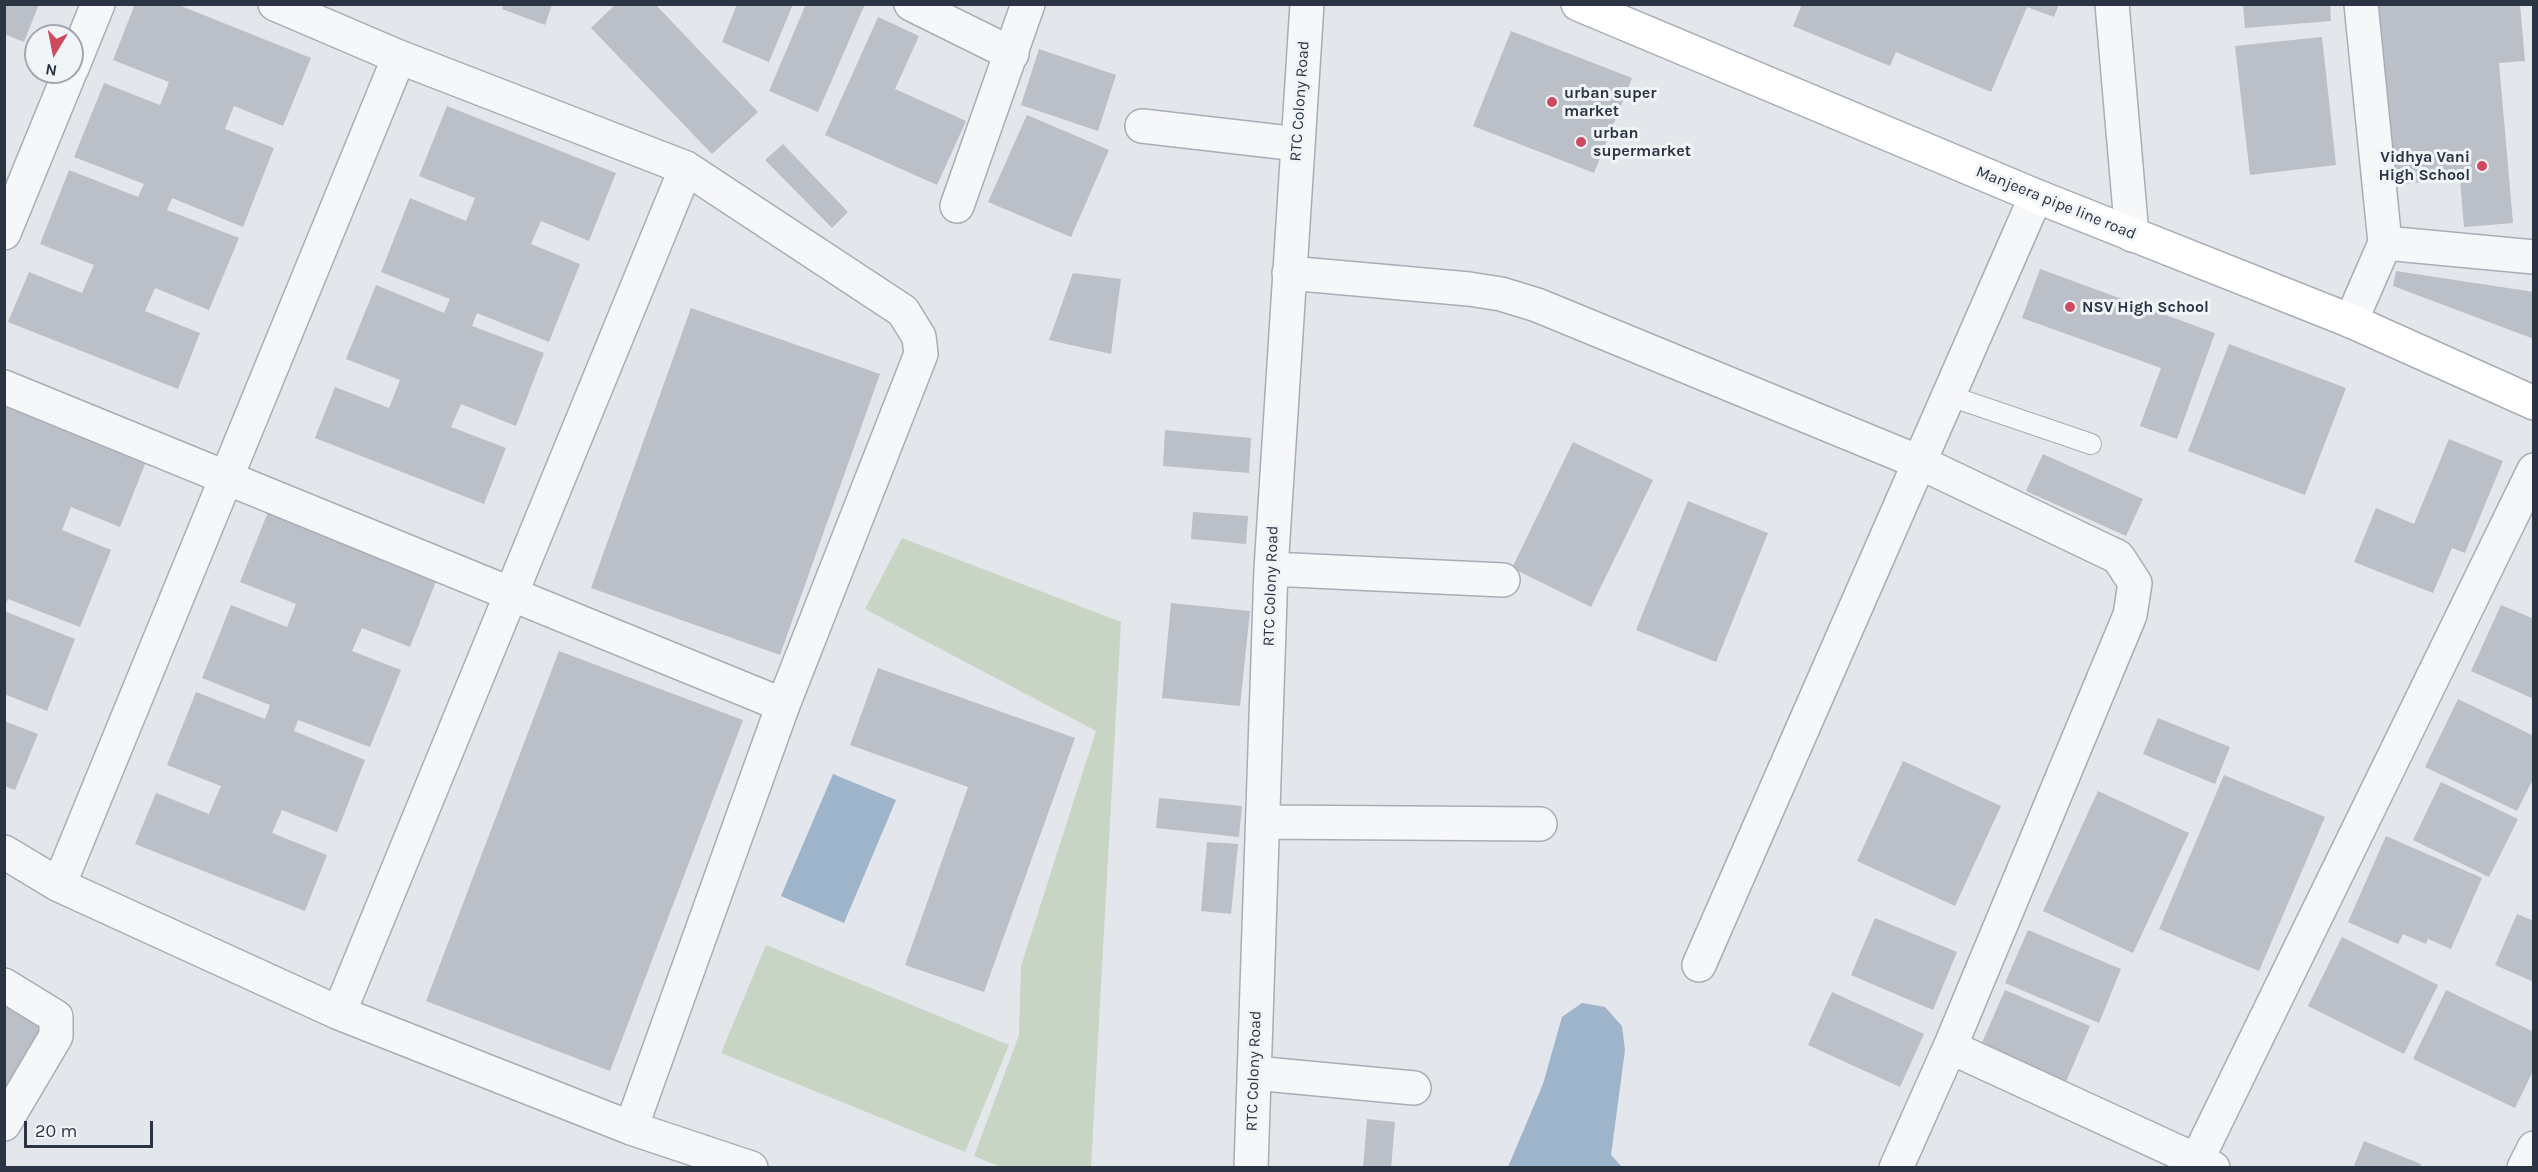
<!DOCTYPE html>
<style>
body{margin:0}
#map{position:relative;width:2538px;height:1172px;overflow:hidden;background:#e3e6eb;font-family:Karla,sans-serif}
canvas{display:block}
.frame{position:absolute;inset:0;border:6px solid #2b3443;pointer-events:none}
.north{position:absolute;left:24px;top:24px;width:60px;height:60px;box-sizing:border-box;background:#f2f5f8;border:2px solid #a2a8b0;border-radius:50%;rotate:190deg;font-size:16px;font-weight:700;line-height:24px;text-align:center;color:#2b3443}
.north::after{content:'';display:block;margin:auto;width:21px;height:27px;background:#cd4a60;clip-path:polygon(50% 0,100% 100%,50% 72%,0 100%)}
.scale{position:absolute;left:24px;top:1121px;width:129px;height:27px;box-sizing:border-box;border:3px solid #2b3443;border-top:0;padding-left:8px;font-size:18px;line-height:21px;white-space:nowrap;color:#2b3443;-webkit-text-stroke:4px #f2f5f8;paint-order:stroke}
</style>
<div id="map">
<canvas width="2538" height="1172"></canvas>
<div class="frame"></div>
<div class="north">N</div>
<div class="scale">20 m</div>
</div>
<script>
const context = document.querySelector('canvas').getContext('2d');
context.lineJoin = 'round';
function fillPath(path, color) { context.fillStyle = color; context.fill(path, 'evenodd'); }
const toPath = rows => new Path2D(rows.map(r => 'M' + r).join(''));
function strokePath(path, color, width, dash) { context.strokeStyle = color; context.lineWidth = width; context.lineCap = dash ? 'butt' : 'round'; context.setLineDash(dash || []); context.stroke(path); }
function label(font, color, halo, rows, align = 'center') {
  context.font = font + ' Karla,sans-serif'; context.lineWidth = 6; context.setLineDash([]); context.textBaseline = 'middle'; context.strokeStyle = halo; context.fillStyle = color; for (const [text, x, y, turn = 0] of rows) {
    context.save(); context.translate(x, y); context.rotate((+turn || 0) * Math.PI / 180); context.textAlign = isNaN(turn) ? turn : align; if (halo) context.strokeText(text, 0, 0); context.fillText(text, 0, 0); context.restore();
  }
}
fillPath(toPath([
 [902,538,1121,622,1091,1167,1001,1167,974,1156,1019,1035,1021,966,1096,731,865,609],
 [766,945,1009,1045,965,1152,721,1053]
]), '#c8d5c4');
fillPath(toPath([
 [833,774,896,800,844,923,781,896],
 [1582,1003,1605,1007,1622,1026,1625,1050,1611,1155,1622,1167,1508,1167,1543,1084,1562,1017]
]), '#9eb4ca');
fillPath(toPath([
 [4,4,39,4,24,42,4,34],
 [135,4,176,4,311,58,283,126,234,106,225,129,274,148,243,227,172,198,167,210,239,238,209,310,155,288,145,311,200,333,178,389,8,322,29,272,82,293,94,265,40,244,69,170,138,197,144,184,74,157,104,83,160,105,169,82,113,60],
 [504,4,552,4,545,25,502,9],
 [616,4,655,4,758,112,712,154,591,28],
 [737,4,793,4,769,62,722,42],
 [806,4,865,4,818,112,769,91],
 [1802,4,2059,4,2054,17,2027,7,1991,92,1896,52,1890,66,1793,26],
 [2243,4,2330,4,2331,21,2245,28],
 [2374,4,2520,4,2525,61,2499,63,2513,223,2464,227,2460,179,2390,185],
 [878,17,919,36,895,89,966,121,937,185,825,135],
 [1511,31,1632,78,1594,173,1473,126],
 [2322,37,2336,165,2250,175,2235,46],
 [1039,49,1116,75,1098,131,1021,105],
 [447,106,616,173,589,241,541,221,531,244,580,264,549,342,477,313,472,326,544,353,516,426,461,404,451,427,506,448,484,504,315,438,335,387,389,408,400,380,346,359,376,285,444,313,450,299,381,272,410,198,466,221,475,198,419,176],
 [1027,115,1109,150,1071,237,988,202],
 [783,144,848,212,832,228,765,160],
 [2040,269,2215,333,2177,439,2140,426,2161,368,2022,318],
 [2396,271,2534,292,2534,339,2393,286],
 [1073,273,1121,279,1111,354,1049,340],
 [691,308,880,374,780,655,591,588],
 [2229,344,2346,388,2305,495,2188,451],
 [4,402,147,459,120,527,71,507,62,530,111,550,80,627,8,599,4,608],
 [1165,430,1251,438,1249,473,1163,466],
 [2449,439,2503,461,2465,553,2452,548,2433,593,2354,562,2376,508,2414,524],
 [1573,442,1653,480,1591,607,1512,568],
 [2043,454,2143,499,2126,536,2026,491],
 [1688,501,1768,533,1716,662,1636,630],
 [268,512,437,579,410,647,362,628,352,651,401,670,370,747,298,720,294,731,365,760,337,832,282,810,272,833,327,855,305,911,135,844,156,793,209,814,221,786,167,765,196,692,265,719,270,705,202,678,231,605,287,627,296,604,240,582],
 [1193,512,1248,516,1246,544,1191,539],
 [1171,603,1250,611,1240,706,1162,698],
 [2501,605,2534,619,2534,699,2471,671],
 [4,611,75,639,47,711,4,694],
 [559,651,743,720,610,1071,426,1001],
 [878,668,1075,738,984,992,905,965,968,787,850,745],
 [2458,699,2534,736,2534,777,2517,811,2425,767],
 [2158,718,2230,747,2215,784,2143,754],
 [4,721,38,734,15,790,4,786],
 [1903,761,2001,806,1955,906,1857,861],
 [2224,775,2325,817,2259,971,2159,929],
 [2441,782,2518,819,2489,877,2413,840],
 [2098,791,2189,833,2133,953,2043,911],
 [1159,798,1242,806,1239,837,1156,828],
 [2386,836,2482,878,2451,949,2428,939,2426,944,2403,934,2398,944,2348,922],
 [1207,842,1238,844,1231,914,1201,911],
 [2517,914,2534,921,2534,982,2495,965],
 [1875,918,1957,952,1933,1010,1851,975],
 [2028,930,2121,969,2099,1023,2005,983],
 [2342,937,2438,985,2404,1054,2308,1006],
 [2005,990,2090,1026,2062,1091,1977,1054],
 [2446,990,2534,1032,2534,1069,2515,1108,2413,1059],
 [1832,992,1924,1034,1900,1087,1808,1045],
 [4,1006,44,1028,4,1099],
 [1367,1119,1395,1122,1391,1168,1363,1168],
 [2364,1141,2421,1164,2420,1168,2353,1168]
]), '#babfc8');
const lane = toPath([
 [1950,396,2091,444]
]);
const street = toPath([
 [275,4,399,57,686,168,903,311,919,337,921,354,783,705,631,1128],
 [911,4,1012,54],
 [2112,4,2132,235],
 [2361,4,2385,243],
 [72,68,98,4],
 [1142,126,1298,144],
 [957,206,1028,4],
 [4,233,70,72],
 [1289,273,1469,289,1501,294,1537,305,1921,463,2118,557,2135,583,2130,615,1950,1047,1896,1168],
 [2351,321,2385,243,2534,257],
 [4,387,783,705],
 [1271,569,1503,580],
 [1263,822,1540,824],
 [4,852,59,885,339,1013,631,1128,751,1168],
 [59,885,399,57],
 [1699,965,2036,196],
 [4,985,56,1017,56,1036,4,1124],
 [339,1013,686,168],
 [1950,1047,2213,1168],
 [1254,1073,1414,1088],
 [1251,1168,1271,569,1307,4],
 [2193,1168,2534,470],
 [2524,1168,2534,1148]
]);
const secondary = toPath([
 [1578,4,2036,196,2351,321,2534,403]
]);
strokePath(lane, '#a8adb5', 22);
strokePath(street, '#a8adb5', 36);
strokePath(secondary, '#a8adb5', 36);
strokePath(lane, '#f6f7f9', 20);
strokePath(street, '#f6f7f9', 33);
strokePath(secondary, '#fff', 33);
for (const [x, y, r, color] of [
 [1552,102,6,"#cd4a60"],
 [1581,142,6,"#cd4a60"],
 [2482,166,6,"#cd4a60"],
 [2070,307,6,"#cd4a60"]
]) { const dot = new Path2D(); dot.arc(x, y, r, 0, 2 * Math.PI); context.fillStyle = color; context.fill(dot); strokePath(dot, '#f2f5f8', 2); }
label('bold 16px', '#2b3443', '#f2f5f8', [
 ["urban super",1564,93],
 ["market",1564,111],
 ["urban",1593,133],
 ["supermarket",1593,151],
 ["Vidhya Vani",2470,157,"right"],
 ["High School",2470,175,"right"],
 ["NSV High School",2082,307]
], 'left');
label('16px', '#2b3443', '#f2f5f8', [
 ["RTC Colony Road",1300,101,-86],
 ["Manjeera pipe line road",2056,203,22],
 ["RTC Colony Road",1271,586,-88],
 ["RTC Colony Road",1254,1071,-88]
]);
</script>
